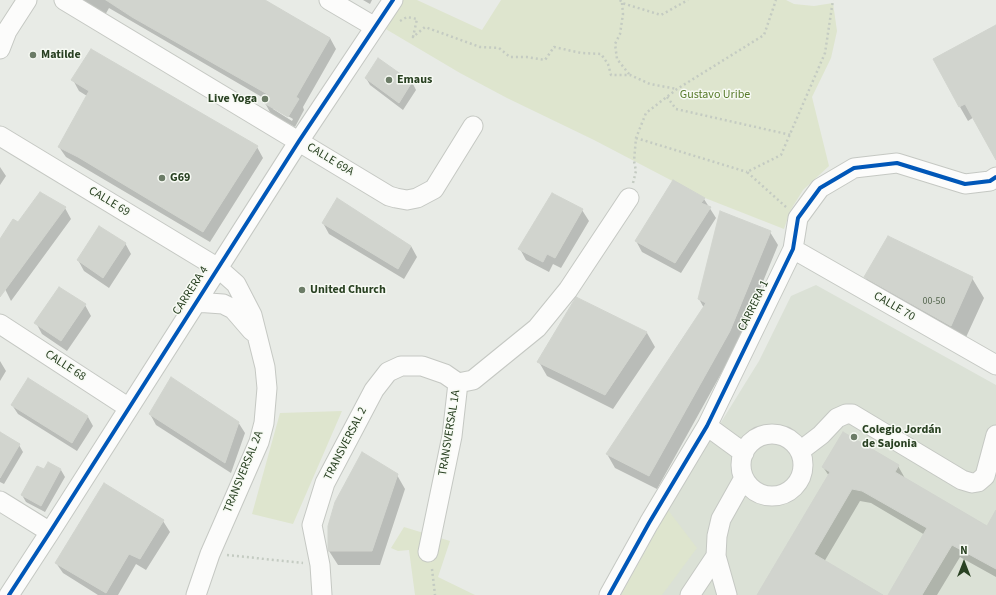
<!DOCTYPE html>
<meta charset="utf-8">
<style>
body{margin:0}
#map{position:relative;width:996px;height:595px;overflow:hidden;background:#e8ebe6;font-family:"Source Sans 3",sans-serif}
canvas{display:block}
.north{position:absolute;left:944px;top:543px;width:40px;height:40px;-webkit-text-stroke:3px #f7faf4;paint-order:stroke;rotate:0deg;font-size:11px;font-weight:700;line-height:16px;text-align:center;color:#294122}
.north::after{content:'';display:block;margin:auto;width:14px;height:18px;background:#294122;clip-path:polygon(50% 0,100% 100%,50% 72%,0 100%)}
</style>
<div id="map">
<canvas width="996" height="595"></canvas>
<div class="north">N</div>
</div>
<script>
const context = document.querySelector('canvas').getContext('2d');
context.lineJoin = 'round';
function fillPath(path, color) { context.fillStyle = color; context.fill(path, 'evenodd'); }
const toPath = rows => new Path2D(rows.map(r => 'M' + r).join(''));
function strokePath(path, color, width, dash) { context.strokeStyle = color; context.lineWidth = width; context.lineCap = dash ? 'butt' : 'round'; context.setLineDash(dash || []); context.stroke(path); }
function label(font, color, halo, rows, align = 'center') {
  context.font = font + ' "Source Sans 3",sans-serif'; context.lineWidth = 3; context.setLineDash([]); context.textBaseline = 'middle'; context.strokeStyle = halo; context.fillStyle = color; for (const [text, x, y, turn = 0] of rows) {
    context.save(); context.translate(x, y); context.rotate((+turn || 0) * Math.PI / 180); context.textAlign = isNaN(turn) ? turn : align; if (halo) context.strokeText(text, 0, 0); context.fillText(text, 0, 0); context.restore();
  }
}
fillPath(toPath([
 [816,285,996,385,996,595,621,595,679,490,759,361,791,296]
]), '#dbe1d6');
fillPath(toPath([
 [402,0,417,0,482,30,501,0,786,0,794,4,814,6,833,3,837,31,831,58,812,97,829,166,803,190,790,211,784,229,705,198,594,140,507,98,460,73,384,28],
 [342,411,293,524,252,514,280,413],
 [668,510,697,548,662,595,621,595],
 [404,527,450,541,438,577,475,595,415,595,409,550,398,551,391,548]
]), '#dee5ce');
fillPath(toPath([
 [75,0,263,0,330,38,336,49,303,107,304,110,295,127,271,114,265,103,267,100,109,8,104,17],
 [273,107,293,119,292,121,273,109],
 [363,0,372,0,370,4],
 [996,27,996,158,974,117,968,121,960,107],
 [366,78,412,82,416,90,403,110,370,85],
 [73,80,257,147,263,158,210,242,66,157,59,147,87,96,79,91],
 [0,167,6,176,0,185],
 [704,199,716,218,681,273,642,252,636,241],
 [65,208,71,219,11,301,0,279,0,240,18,224],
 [582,210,589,221,561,268,553,264,549,272,526,260,520,249],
 [323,223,411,246,417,257,404,279,329,234],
 [770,232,778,245,737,345,657,489,615,468,607,454,704,308,699,299],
 [125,243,131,254,109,288,84,271,78,260],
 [865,277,972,278,984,298,962,346,876,296],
 [577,299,647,333,655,347,613,409,547,376,539,362],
 [85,305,91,316,67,351,42,334,36,323],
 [0,361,6,371,0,381],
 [28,379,88,417,93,426,77,451,18,414,12,405],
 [150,414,238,422,245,433,231,473,156,425],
 [0,435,19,445,23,452,4,484,0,482],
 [49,464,61,470,65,477,45,512,26,502,22,495,44,471],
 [898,466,906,480,988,527,996,512,996,577,960,557,937,595,889,595,925,535,871,503,860,501,824,562,881,595,758,595,829,476,823,467],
 [397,475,405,489,380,565,338,565,329,551],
 [105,485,163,521,170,532,146,570,136,564,118,595,98,595,63,573,56,563]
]), '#0003');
const building = toPath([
 [106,0,265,0,330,38,296,97,299,99,288,117,264,103,269,95,132,17,106,0],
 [996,25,996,160,965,104,959,107,933,59,996,25],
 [91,49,258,146,203,232,78,157,58,147,89,91,71,80,91,49],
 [378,58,412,82,399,103,365,78,378,58],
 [673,180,705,198,701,203,711,207,675,263,635,241,673,180],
 [40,192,66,207,0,297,0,239,13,219,18,222,40,192],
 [552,193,583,209,555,258,547,254,543,262,518,249,552,193],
 [337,198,411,246,398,269,322,223,337,198],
 [720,211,771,231,730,331,649,476,606,454,706,303,698,299,720,211],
 [99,226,126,243,103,278,77,260,99,226],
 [888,236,973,277,951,326,864,277,888,236],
 [59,287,86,304,61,341,34,323,59,287],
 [576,297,647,332,605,395,537,362,576,297],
 [171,377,239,422,225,463,149,414,171,377],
 [28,378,88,416,72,443,11,405,28,378],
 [0,432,20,444,0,478,0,432],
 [843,432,899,465,895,472,987,526,996,510,996,569,952,545,922,595,888,595,927,528,862,491,852,489,814,554,883,595,757,595,830,472,822,467,843,432],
 [362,452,398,474,372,551,328,551,328,526,335,502,362,452],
 [48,462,61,469,41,506,21,495,37,466,44,469,48,462],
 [104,483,164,520,140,559,129,554,106,593,55,563,104,483]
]);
fillPath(building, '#d1d4ce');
strokePath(building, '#d1d4ce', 1);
const minor = toPath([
 [64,0,389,196,396,198,407,200,417,198,434,189,473,126],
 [329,0,375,27],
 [0,49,7,31,27,0],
 [0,136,218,268,236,284,252,315,265,367,267,388,264,423,259,442,210,554,196,595],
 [793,249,996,365],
 [195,302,223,304,233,309,252,331],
 [0,324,129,408],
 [458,383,473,380,537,328,568,290,629,198],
 [707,426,744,453],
 '741 465a31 31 0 1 1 62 0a31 31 0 1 1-62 0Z',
 [800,451,821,435,837,418,846,414,852,414,962,480,972,483,978,482,985,476,996,435],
 [0,501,50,532],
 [428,552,452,436,458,383],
 [9,595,50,532,299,141,393,0],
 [322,595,320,565,312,525,325,483,374,390,388,372,401,366,422,366,445,374,458,383],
 [609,595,649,523,707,426,793,249,798,218,820,188,854,168,897,163,965,184,990,181,996,177],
 [690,595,716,556],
 [727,595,716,556,717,536,721,519,744,478]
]);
strokePath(minor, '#c5c8c3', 21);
strokePath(toPath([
 [620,0,622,3,661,15,688,0],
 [622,3,623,14,620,34,615,44,617,59,629,74],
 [400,21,407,17,417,19,413,37,425,27,480,47,499,48,510,57,527,57,545,60,554,47,581,53,601,54,608,64,611,75,630,75,650,84,677,89],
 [667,97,676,109,791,135],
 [636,138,747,172],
 [633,183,636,171,634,161,636,138,646,113,677,89,764,35,776,0],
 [786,207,747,172,781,155,825,53,833,0],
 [227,555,303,563],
 [432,569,435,595]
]), '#c4cbc2', 2.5, [2, 3]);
strokePath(minor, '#fcfcfb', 19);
strokePath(toPath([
 [9,595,50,532,299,141,393,0],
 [609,595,649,523,707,426,793,249,798,218,820,188,854,168,897,163,965,184,990,181,996,177]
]), '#0057b8', 4);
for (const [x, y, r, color] of [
 [33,55,4,"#6c7c67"],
 [389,80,4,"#6c7c67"],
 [265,99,4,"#6c7c67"],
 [162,178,4,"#6c7c67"],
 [302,290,4,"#6c7c67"],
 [854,437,4,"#6c7c67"]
]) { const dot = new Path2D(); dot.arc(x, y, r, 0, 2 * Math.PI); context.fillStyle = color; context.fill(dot); strokePath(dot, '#f7faf4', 1.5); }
label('10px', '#54664e', null, [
 ["00-50",934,302]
]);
label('bold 12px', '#294122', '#f7faf4', [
 ["Matilde",41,55],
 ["Emaus",397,80],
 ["Live Yoga",257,99,"right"],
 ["G69",170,178],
 ["United Church",310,290],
 ["Colegio Jordán",862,430],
 ["de Sajonia",862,444]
], 'left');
label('12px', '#577a2a', '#f7faf4', [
 ["Gustavo Uribe",715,95]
]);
label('12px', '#294122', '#f7faf4', [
 ["CALLE 69A",330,160,31],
 ["CALLE 69",109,202,31],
 ["CARRERA 4",191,291,-57],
 ["CARRERA 1",754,306,-64],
 ["CALLE 70",894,307,30],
 ["CALLE 68",65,366,33],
 ["TRANSVERSAL 1A",450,433,-81],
 ["TRANSVERSAL 2",346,444,-63],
 ["TRANSVERSAL 2A",244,472,-68]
]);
</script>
